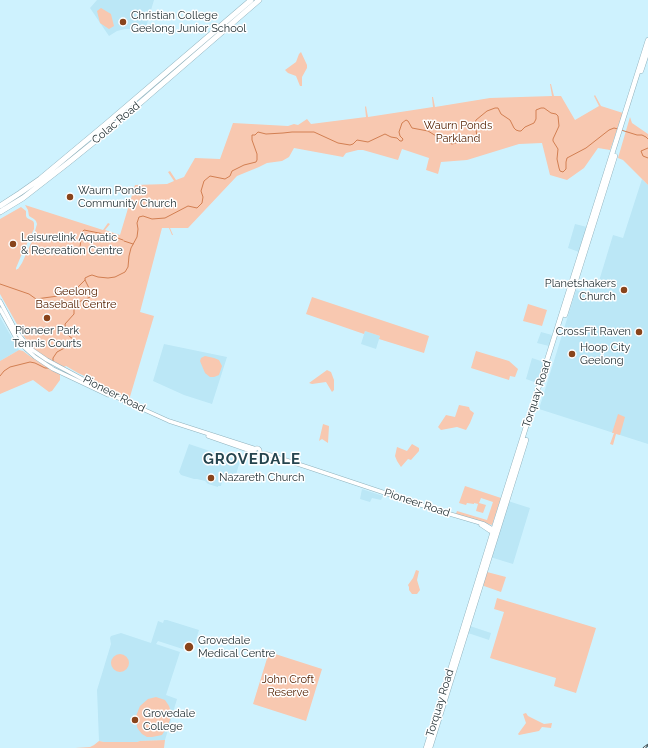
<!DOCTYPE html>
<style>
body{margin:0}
canvas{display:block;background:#cef2fe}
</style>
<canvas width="648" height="748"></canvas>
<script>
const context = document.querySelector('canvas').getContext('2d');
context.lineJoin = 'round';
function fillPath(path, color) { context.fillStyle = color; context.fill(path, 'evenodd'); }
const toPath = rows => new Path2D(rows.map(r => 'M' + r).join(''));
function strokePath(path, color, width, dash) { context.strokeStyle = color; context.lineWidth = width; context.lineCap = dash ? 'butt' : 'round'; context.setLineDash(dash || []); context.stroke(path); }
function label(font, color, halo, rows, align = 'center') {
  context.font = font + ' Raleway,sans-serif'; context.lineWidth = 3; context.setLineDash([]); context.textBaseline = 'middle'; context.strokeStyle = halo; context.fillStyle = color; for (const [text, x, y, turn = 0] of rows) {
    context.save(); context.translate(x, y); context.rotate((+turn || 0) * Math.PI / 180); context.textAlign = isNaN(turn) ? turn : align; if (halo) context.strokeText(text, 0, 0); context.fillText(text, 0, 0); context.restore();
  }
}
fillPath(toPath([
 [97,0,154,0,146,27,142,30,135,29,125,29,117,31,109,36,90,8],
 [642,179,648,185,648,444,539,409,576,290,588,293,592,280,599,281,613,235,623,238],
 [575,224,587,227,579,252,568,248],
 [0,317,19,350,0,361],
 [365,331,380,336,376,349,361,344],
 [541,332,552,335,549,346,537,343],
 [164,344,227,357,212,404,184,395,153,381],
 [532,358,544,362,537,383,526,379],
 [189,444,240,461,235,478,224,474,221,486,218,486,218,487,208,484,205,481,197,479,194,479,181,475,179,472],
 [362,489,383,496,381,500,372,498,370,502,360,499],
 [508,501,530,508,513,564,490,557],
 [164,620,167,620,199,630,192,652,158,641,156,644,180,652,166,695,177,699,165,740,140,741,137,742,104,742,99,741,97,690,111,644,110,638,111,636,121,633,151,643,158,621,163,623],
 [470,626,491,633,489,640,468,633]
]), '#bbe7f6');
fillPath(toPath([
 [101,8,111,14,114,26,109,29,100,23,97,11],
 [301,52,307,65,307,68,302,77,302,86,300,86,296,76,288,73,285,70,296,62,299,54],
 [550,84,551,84,554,96,561,96,575,120,599,106,594,96,595,95,601,106,623,113,610,150,598,148,584,168,567,180,550,175,542,143,519,144,467,160,441,162,438,174,426,170,429,158,402,149,398,160,363,150,358,150,346,153,343,157,294,148,289,157,282,161,267,163,259,167,237,176,188,228,170,228,173,235,172,235,169,228,162,228,140,312,154,316,129,400,124,396,109,390,93,380,78,373,66,366,64,367,52,362,33,349,23,335,0,294,0,219,21,207,26,211,26,216,27,218,33,221,34,223,34,229,21,256,16,268,16,270,17,269,18,269,22,263,36,232,35,231,37,224,36,221,34,219,29,216,28,210,25,205,103,230,108,223,110,224,105,230,120,235,135,185,167,184,174,181,168,172,170,171,176,180,184,177,195,158,220,159,233,123,288,126,294,124,298,125,307,119,311,124,366,117,365,107,366,106,368,117,433,107,432,97,433,97,435,107,490,98,552,96],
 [630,117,632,123,648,134,648,185,623,160,618,158],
 [312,297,429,336,424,353,379,339,380,336,365,331,364,334,306,314],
 [528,304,547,310,542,326,523,321],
 [19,350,23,351,31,357,60,374,60,380,52,391,49,392,33,380,0,394,0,361],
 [476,351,509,361,518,369,515,377,510,376,509,380,471,368],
 [205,356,214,358,219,360,222,366,219,375,214,377,210,377,205,373,200,361,201,358],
 [327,370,331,372,334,380,334,390,332,392,326,382,312,384,309,383],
 [459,405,469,407,470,410,474,413,470,423,466,430,457,427,441,430,438,427,446,415,455,417],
 [618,414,625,417,620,435,616,434,613,445,610,444,614,433,612,433],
 [323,424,329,426,328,443,322,439,319,441],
 [412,444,419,448,419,451,411,460,408,459,401,467,397,461,395,456,397,447,407,451],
 [465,486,501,498,492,525,456,514,457,511,487,520,493,502,481,498,479,503,486,505,483,513,476,511,478,504,474,503,474,504,467,503,466,505,459,503],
 [416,570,419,571,417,580,420,590,417,594,412,594,409,590,409,587,408,585,413,578],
 [487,572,506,577,501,592,484,586,483,584],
 [497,598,596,628,576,693,554,686,556,678,490,658,504,612,494,609],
 [269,652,322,669,306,721,253,704],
 '111 663a9 9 0 1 1 18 0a9 9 0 1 1-18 0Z',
 [156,697,165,700,169,706,171,712,170,720,167,727,162,735,152,737,147,737,142,734,138,729,137,727,136,716,140,706,148,699],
 [526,713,528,716,544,724,552,723,551,728,542,727,539,731,519,735,518,734,526,723,523,714],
 [165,740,164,748,75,748,90,747,94,745,99,741,104,742,137,742,140,741]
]), '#f8c8b0');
strokePath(toPath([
 [621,130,637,135,642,135,646,137,648,139],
 [648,148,641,151,643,156,648,158],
 [36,237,38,235],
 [69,238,75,239],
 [124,241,133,244],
 [80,247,82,232,84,230,109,235,123,240],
 [0,284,29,294,36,299,58,296,74,291,85,280],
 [53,361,53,358,57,352,74,343,73,339,69,336,66,331,65,324,74,314,74,309,76,303,86,299,90,297,91,292,85,280,85,278,89,276,92,275,98,277,108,278,115,277,125,272,128,267,129,256,131,248,137,237,138,229,137,223,139,217,143,216,152,219,165,218,188,206,197,208,202,203,203,197,201,191,204,181,210,176,225,179,230,176,232,171,244,165,256,162,257,160,257,154,252,140,252,135,255,135,258,132,266,134,283,133,292,132,314,132,338,143,350,145,353,144,357,140,368,142,385,134,391,137,397,138,400,141,402,141,403,139,400,136,399,132,402,123,406,120,408,121,412,128,428,131,446,142,452,144,463,141,471,142,477,140,477,137,475,123,476,120,487,111,495,108,498,108,501,114,510,120,514,128,516,130,519,131,521,131,525,127,534,123,536,119,536,110,541,108,544,108,551,113,556,114,558,116,559,126,553,139,553,141,558,149,557,159,559,168,560,171,563,172,566,169,566,162,567,158,586,148,609,130,614,128,618,129],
 [0,376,4,371,10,367,30,362,35,363,45,368,49,368]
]), '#d27f52', 1);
const secondary = toPath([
 [0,301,16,331,23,340,31,349,47,360,116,397,169,421,256,449],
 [0,309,16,338,25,348,35,357,53,369,108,395],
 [208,436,254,452],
 '254 451a3 3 0 1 1 6 0a3 3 0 1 1-6 0Z',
 [258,454,267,454,310,468,433,509,484,524,494,530],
 [481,525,490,531,495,532]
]);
const primary = toPath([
 [641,71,648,50],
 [565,315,615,156],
 [426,748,495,525,648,40],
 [430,748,526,440]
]);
const trunk = toPath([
 [0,206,20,193,40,179,106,124,251,0],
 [0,212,23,198,68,163,110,129,259,0]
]);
strokePath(secondary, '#90b2bd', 4.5);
strokePath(primary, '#90b2bd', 5.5);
strokePath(trunk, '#90b2bd', 6);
strokePath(secondary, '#fff', 3.5);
strokePath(primary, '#fff', 4.5);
strokePath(trunk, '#fff', 5);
const rail = toPath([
 [644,748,648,745]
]);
strokePath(rail, '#47595f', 2.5);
strokePath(rail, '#fff', 1, [3]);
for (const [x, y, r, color] of [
 [123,22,4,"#89441b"],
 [70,197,4,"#89441b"],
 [13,244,4,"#89441b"],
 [624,290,4,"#89441b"],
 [47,318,4,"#89441b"],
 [639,332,4,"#89441b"],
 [572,354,4,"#89441b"],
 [211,478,4,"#89441b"],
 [189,647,5,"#89441b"],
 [135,720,4,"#89441b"]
]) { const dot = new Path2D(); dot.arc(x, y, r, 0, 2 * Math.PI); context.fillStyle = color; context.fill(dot); strokePath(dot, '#fff', 1.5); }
label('11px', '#253337', '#fff', [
 ["Christian College",131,16],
 ["Geelong Junior School",131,29],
 ["Waurn Ponds",78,191],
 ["Community Church",78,204],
 ["Leisurelink Aquatic",21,238],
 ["& Recreation Centre",21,251],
 ["Planetshakers",616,284,"right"],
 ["Church",616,297,"right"],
 ["Pioneer Park",47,331,"center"],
 ["Tennis Courts",47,344,"center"],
 ["CrossFit Raven",631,332,"right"],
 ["Hoop City",580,348],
 ["Geelong",580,361],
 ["Nazareth Church",219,478],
 ["Grovedale",198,641],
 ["Medical Centre",198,654],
 ["Grovedale",143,714],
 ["College",143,727]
], 'left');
label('11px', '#253337', '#fff', [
 ["Colac Road",116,123,-40],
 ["Pioneer Road",114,394,27],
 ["Torquay Road",537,394,-72],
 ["Pioneer Road",417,503,18],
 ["Torquay Road",440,703,-73]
]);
label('11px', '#552000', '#fff', [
 ["Waurn Ponds",458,126],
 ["Parkland",458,139],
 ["Geelong",76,292],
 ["Baseball Centre",76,305],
 ["John Croft",288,680],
 ["Reserve",288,693]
]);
context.letterSpacing = '1px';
label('bold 15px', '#25444e', '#fff', [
 ["GROVEDALE",252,459]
]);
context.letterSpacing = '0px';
</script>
